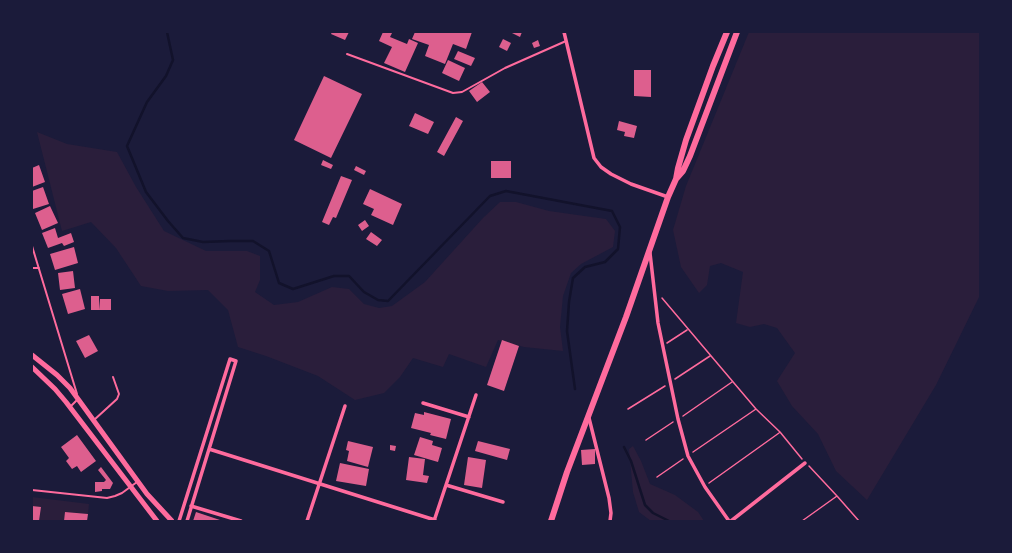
<!DOCTYPE html>
<style>
body{margin:0}
#map{position:relative;width:1012px;height:553px;overflow:hidden;background:#1b1b3a;font-family:Lora,serif}
canvas{display:block}
.frame{position:absolute;inset:0;border:33px solid #1b1b3a;pointer-events:none}
</style>
<div id="map">
<canvas width="1012" height="553"></canvas>
<div class="frame"></div>
</div>
<script>
const context = document.querySelector('canvas').getContext('2d');
context.lineJoin = 'round';
function fillPath(path, color) { context.fillStyle = color; context.fill(path, 'evenodd'); }
const toPath = rows => new Path2D(rows.map(r => 'M' + r).join(''));
function strokePath(path, color, width, dash) { context.strokeStyle = color; context.lineWidth = width; context.lineCap = dash ? 'butt' : 'round'; context.setLineDash(dash || []); context.stroke(path); }
fillPath(toPath([
 [749,32,980,32,980,295,936,385,867,500,836,471,818,434,792,406,777,381,795,353,777,328,764,324,750,327,736,323,743,272,721,263,710,266,707,285,699,293,681,267,673,230,686,186],
 [37,132,67,144,117,152,136,187,164,231,206,251,247,251,260,256,260,280,255,292,274,305,298,302,332,287,349,289,364,304,379,308,392,306,425,282,483,218,500,202,516,202,549,211,606,219,615,231,613,247,581,264,571,273,563,296,560,327,563,351,524,347,498,340,486,367,449,354,443,367,413,358,400,377,384,393,355,400,318,376,266,356,238,347,228,310,208,290,168,291,141,286,116,248,91,222,62,231],
 [633,446,641,461,650,484,675,495,698,512,704,521,651,521,639,512,633,492,629,449],
 [32,497,89,504,88,514,66,512,64,521,39,521,41,508,32,506]
]), '#2a1e3b');
strokePath(toPath([
 [167,32,173,60,166,76,147,102,127,146,146,192,168,221,183,238,203,242,230,241,253,241,269,251,279,283,293,289,334,276,349,276,364,292,378,300,388,301,490,196,506,191,612,211,620,227,618,249,605,262,585,267,573,278,569,302,567,331,575,389],
 [624,447,631,461,645,505,653,513,669,521]
]), '#12122b', 2.5);
fillPath(toPath([
 [332,32,349,32,345,40,331,34],
 [383,32,392,33,390,37,407,44,409,39,418,43,405,72,384,63,392,47,379,41],
 [415,32,472,32,466,49,453,44,445,64,425,56,429,45,412,39],
 [510,32,522,32,520,37],
 [503,39,511,43,507,51,499,47],
 [538,40,540,46,534,48,532,43],
 [458,51,475,58,471,66,454,59],
 [448,60,465,68,459,81,442,73],
 [634,70,651,70,651,97,634,96],
 [324,76,362,94,331,158,294,140],
 [482,82,490,92,477,102,469,91],
 [415,113,434,122,428,134,409,126],
 [456,117,463,121,444,156,437,152],
 [619,121,637,126,634,138,624,136,625,132,617,130],
 [323,160,333,165,331,169,321,165],
 [491,161,511,161,511,178,491,178],
 [39,165,45,182,32,187,32,168],
 [356,166,366,171,364,175,354,170],
 [341,176,352,180,336,218,333,217,329,225,322,222],
 [43,187,49,204,33,209,32,191],
 [370,189,402,204,393,225,371,215,374,209,363,204],
 [50,206,58,223,42,230,35,213],
 [365,220,369,226,362,231,358,225],
 [55,228,58,238,71,233,74,242,64,246,62,243,48,248,42,233],
 [371,232,382,240,377,246,366,239],
 [74,247,78,263,55,270,50,254],
 [73,271,75,288,60,290,58,273],
 [80,289,85,309,68,314,62,294],
 [91,296,99,296,99,310,91,310],
 [100,299,111,299,111,310,99,310],
 [89,335,98,351,85,358,76,341],
 [502,340,519,346,504,391,487,385],
 [424,412,451,419,446,439,430,435,431,433,411,428,415,413,424,415],
 [77,435,96,461,81,472,77,466,72,469,66,461,69,458,61,447],
 [420,437,433,441,432,445,442,448,438,462,414,455],
 [348,441,373,447,368,467,347,461,349,451,346,450],
 [478,441,510,449,507,460,475,451],
 [390,445,396,446,395,451,390,450],
 [595,449,595,464,582,465,581,450],
 [409,457,425,459,423,475,429,476,427,483,406,480],
 [468,457,486,460,482,488,464,485],
 [340,463,369,469,366,486,336,481],
 [101,467,113,483,110,489,102,489,102,491,95,492,95,482,104,482,106,480,98,470],
 [32,506,41,507,39,521,32,521],
 [65,512,88,514,87,521,64,521],
 [196,512,223,521,193,521]
]), '#dd5f8e');
strokePath(toPath([
 [662,298,756,409,780,432,802,459],
 [667,343,687,330],
 [675,379,710,356],
 [628,409,665,386],
 [683,416,732,382],
 [646,440,673,422],
 [693,452,756,409],
 [809,466,837,496,859,521],
 [657,477,683,459],
 [709,483,779,433],
 [802,521,837,496]
]), '#ff6b9d', 1.5);
strokePath(toPath([
 [347,54,453,93,462,92,505,68,566,41],
 [32,246,77,394],
 [32,268,39,268],
 [70,407,77,400],
 [94,420,117,399,119,394,113,377],
 [32,490,107,498,115,496,122,493,137,482]
]), '#ff6b9d', 2);
strokePath(toPath([
 [564,32,594,158,601,167,611,174,631,184,668,197],
 [650,253,658,323,678,419,688,456,705,487,729,521],
 [423,403,469,417],
 [589,418,609,498,611,513,610,521],
 [209,449,435,520],
 [446,485,503,502],
 [191,506,241,521],
 [179,521,230,359,236,361,187,521],
 [307,521,345,406],
 [434,521,476,395],
 [731,521,805,463]
]), '#ff6b9d', 3.5);
strokePath(toPath([
 [32,355,57,375,70,388,147,494,172,521],
 [32,367,55,389,66,402,157,521]
]), '#ff6b9d', 5);
strokePath(toPath([
 [676,179,678,168,686,140,713,66,727,32],
 [551,521,567,472,626,317,668,197,676,179,683,171,690,156,737,32]
]), '#ff6b9d', 6);
</script>
